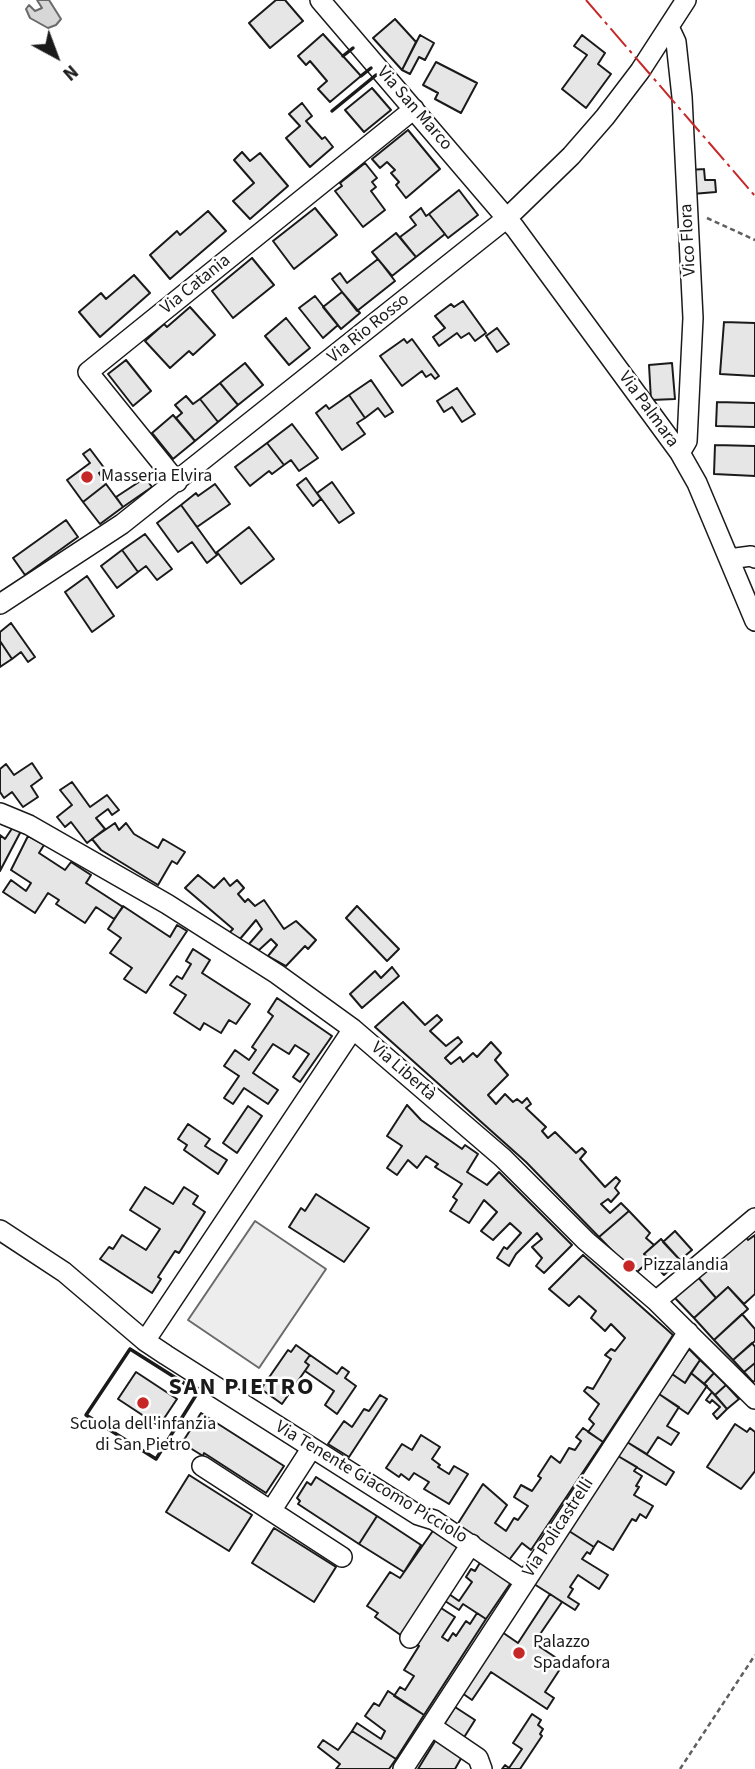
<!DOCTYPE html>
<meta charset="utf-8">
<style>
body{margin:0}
#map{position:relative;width:755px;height:1769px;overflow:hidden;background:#fff;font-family:"Source Sans 3",sans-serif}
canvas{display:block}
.north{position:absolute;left:21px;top:21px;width:70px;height:70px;-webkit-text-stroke:5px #fff;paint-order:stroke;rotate:139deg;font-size:19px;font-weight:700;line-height:28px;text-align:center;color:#1a1a1a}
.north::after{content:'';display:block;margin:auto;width:24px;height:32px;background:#1a1a1a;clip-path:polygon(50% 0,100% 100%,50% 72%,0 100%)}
</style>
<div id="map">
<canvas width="755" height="1769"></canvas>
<div class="north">N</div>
</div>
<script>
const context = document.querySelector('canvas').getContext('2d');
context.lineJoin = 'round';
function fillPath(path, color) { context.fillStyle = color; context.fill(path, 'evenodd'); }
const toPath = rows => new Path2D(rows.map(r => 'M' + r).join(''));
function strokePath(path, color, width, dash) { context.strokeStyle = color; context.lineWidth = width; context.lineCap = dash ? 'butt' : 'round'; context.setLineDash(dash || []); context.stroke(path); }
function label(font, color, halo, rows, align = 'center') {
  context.font = font + ' "Source Sans 3",sans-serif'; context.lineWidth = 5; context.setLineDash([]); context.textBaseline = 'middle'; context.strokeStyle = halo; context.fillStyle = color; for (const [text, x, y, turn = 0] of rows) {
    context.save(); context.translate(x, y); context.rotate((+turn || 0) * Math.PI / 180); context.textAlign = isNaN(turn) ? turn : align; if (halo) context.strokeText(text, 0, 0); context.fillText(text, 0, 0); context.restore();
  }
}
const built = toPath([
 [255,1221,326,1269,259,1368,188,1320,255,1221]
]);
fillPath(built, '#ededed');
strokePath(built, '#6a6a6a', 2);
const water = toPath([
 [37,0,49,0,61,19,56,25,48,28,30,18,26,9,29,5,35,11,42,8,37,0]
]);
fillPath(water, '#d7d7d7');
strokePath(water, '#6a6a6a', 2);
const building = toPath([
 [276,0,285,0,303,21,270,48,249,23,276,0],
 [395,19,416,42,402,70,373,38,395,19],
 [323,34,361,76,330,102,318,89,327,81,310,61,306,65,298,56,323,34],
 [420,35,434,43,425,60,419,57,410,74,402,70,420,35],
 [582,35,605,53,598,64,611,74,586,108,562,89,587,55,574,46,582,35],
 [436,62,477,83,461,113,435,99,438,93,423,85,436,62],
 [372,88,391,110,364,132,345,110,372,88],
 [302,103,312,116,306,121,322,139,325,137,333,147,310,167,286,138,300,126,289,114,302,103],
 [408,130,440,169,406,198,396,185,399,182,391,173,395,170,387,162,380,168,372,159,408,130],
 [242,152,250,161,260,153,288,186,250,219,233,201,254,183,234,160,242,152],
 [365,163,377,178,372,182,376,187,371,191,385,210,363,227,335,191,342,186,340,183,365,163],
 [704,169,705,180,715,180,716,192,692,194,690,170,704,169],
 [459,190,478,215,448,238,429,214,459,190],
 [315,208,337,235,294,269,273,241,315,208],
 [421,208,426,216,429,214,445,234,416,257,400,237,416,225,410,217,421,208],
 [208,211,226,231,170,279,150,255,177,231,180,235,208,211],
 [396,233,416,257,392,276,372,252,396,233],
 [252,258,274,285,233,318,212,291,252,258],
 [378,259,395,281,357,311,332,279,340,273,347,283,378,259],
 [134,275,150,293,100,337,79,312,101,293,106,299,134,275],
 [342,292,360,313,341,329,323,307,342,292],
 [315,296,338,325,323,338,299,308,315,296],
 [463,301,486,333,475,341,469,333,461,338,457,333,439,346,433,337,445,328,435,316,451,304,454,307,463,301],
 [190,307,215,335,193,355,189,351,170,368,145,341,164,324,167,327,190,307],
 [286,318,310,348,289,365,265,336,286,318],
 [724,322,755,323,755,376,720,374,724,322],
 [497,328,509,344,497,352,486,336,497,328],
 [404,339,407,343,412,339,439,376,435,379,431,374,426,377,422,371,402,386,380,356,404,339],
 [126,360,151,391,133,406,108,374,126,360],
 [245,363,263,385,238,405,220,383,245,363],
 [672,363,675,399,651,400,649,365,672,363],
 [371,380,393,412,385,417,378,408,365,418,349,395,371,380],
 [220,383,238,405,218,422,200,399,220,383],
 [457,388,475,414,462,422,452,407,444,412,437,401,457,388],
 [349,395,365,418,357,423,365,434,342,450,316,413,326,405,329,409,349,395],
 [186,396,193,404,200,399,218,422,195,441,176,418,182,413,175,405,186,396],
 [717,402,755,403,755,427,716,426,717,402],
 [173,415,195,441,173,459,152,433,173,415],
 [292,424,318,458,299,471,291,460,284,465,267,443,292,424],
 [267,443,284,465,272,474,269,471,250,486,235,467,267,443],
 [715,445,755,446,755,476,714,474,715,445],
 [90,449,105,469,99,473,106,484,83,502,67,480,90,463,83,454,90,449],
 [145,478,152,487,123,507,116,497,145,478],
 [306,478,321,499,313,506,297,485,306,478],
 [332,482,354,513,339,523,317,493,332,482],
 [106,484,123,507,100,524,83,502,106,484],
 [215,484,230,504,197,527,181,505,196,493,198,496,215,484],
 [181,505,217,555,207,563,192,542,178,552,157,523,181,505],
 [66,520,78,537,25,575,13,558,66,520],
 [249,527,274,559,241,584,217,552,249,527],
 [145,534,172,569,157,580,146,566,138,572,122,550,145,534],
 [122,550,138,572,117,588,101,566,122,550],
 [87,576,114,616,92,632,65,592,87,576],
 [11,623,35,657,28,662,21,652,12,659,0,641,0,632,11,623],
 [0,641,12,659,0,667,0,641],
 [32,763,42,778,31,786,38,797,23,807,12,792,4,798,0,792,0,769,6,764,14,775,32,763],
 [72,782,90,807,107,795,119,810,112,815,108,809,96,818,105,829,87,843,71,822,65,827,57,817,72,805,60,790,72,782],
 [115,823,119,830,126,823,134,834,158,848,163,839,185,852,177,864,172,861,158,885,101,850,92,839,115,823],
 [13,827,21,831,0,871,0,835,5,839,13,827],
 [28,836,44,845,39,853,65,870,71,862,91,875,86,883,123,907,114,919,96,907,85,923,56,904,59,900,48,893,35,913,3,892,11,880,26,891,31,883,11,870,28,836],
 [198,875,214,888,224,878,230,886,237,880,244,888,238,894,245,902,248,899,255,906,264,900,284,929,296,921,316,940,308,949,305,946,286,966,268,956,277,945,271,939,259,950,249,944,262,929,256,920,240,939,229,933,233,929,185,888,198,875],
 [123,906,170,937,177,925,187,931,146,993,124,979,132,968,110,953,121,938,108,929,123,906],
 [357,906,399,949,387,961,346,918,357,906],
 [193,949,210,960,202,973,250,1004,236,1024,229,1020,221,1033,204,1023,200,1030,174,1013,186,995,170,985,177,976,182,979,191,964,186,961,193,949],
 [392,967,399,976,362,1008,350,994,375,971,381,978,392,967],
 [277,998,332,1036,300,1082,293,1077,309,1054,295,1045,289,1054,273,1044,253,1073,278,1090,268,1104,244,1088,233,1104,224,1098,239,1076,224,1066,235,1050,249,1060,256,1050,252,1047,273,1016,268,1012,277,998],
 [403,1002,425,1025,437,1015,442,1020,430,1031,446,1046,458,1037,462,1042,445,1058,451,1064,460,1057,463,1062,473,1053,477,1057,491,1042,501,1053,495,1060,508,1075,488,1095,496,1104,505,1094,513,1102,517,1099,522,1103,527,1098,531,1104,526,1108,546,1127,542,1131,548,1138,555,1132,576,1153,582,1148,586,1152,580,1159,605,1187,616,1177,620,1181,615,1188,619,1193,611,1202,608,1199,601,1204,610,1213,621,1203,629,1211,599,1237,526,1162,375,1027,403,1002],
 [407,1105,421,1120,462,1149,465,1145,478,1154,467,1172,487,1185,499,1172,572,1245,544,1273,536,1266,542,1258,532,1247,542,1239,537,1233,516,1254,509,1266,497,1258,504,1247,507,1249,521,1233,510,1223,493,1240,481,1231,497,1212,484,1200,469,1223,450,1211,457,1200,453,1197,462,1184,435,1167,438,1164,426,1156,417,1168,408,1160,397,1175,387,1168,402,1146,387,1136,407,1105],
 [248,1106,262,1116,237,1153,223,1143,248,1106],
 [188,1124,210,1139,205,1146,227,1160,218,1174,184,1150,187,1145,178,1139,188,1124],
 [145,1187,173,1204,184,1187,198,1196,193,1204,205,1212,179,1253,175,1251,158,1277,161,1279,152,1293,100,1259,109,1247,113,1249,122,1235,146,1250,160,1229,130,1210,145,1187],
 [316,1194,369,1228,344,1262,289,1227,301,1208,305,1211,316,1194],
 [629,1211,650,1233,646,1238,654,1245,644,1254,650,1260,635,1274,599,1237,629,1211],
 [675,1231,692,1250,680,1260,663,1242,675,1231],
 [755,1235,755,1294,744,1304,728,1287,716,1298,697,1276,745,1236,748,1240,755,1235],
 [661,1239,680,1260,664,1275,644,1254,661,1239],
 [583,1255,673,1335,603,1442,588,1432,594,1424,589,1419,599,1404,584,1391,587,1387,593,1389,611,1359,605,1355,611,1349,615,1351,625,1338,611,1324,605,1331,591,1318,596,1311,579,1296,569,1306,549,1289,583,1255],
 [697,1276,716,1298,694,1318,674,1297,697,1276],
 [728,1287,748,1309,714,1340,694,1318,728,1287],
 [742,1314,755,1329,755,1341,733,1360,714,1340,742,1314],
 [752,1343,755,1347,755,1363,744,1372,733,1360,752,1343],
 [296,1345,310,1355,305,1362,309,1365,282,1404,261,1389,288,1350,291,1352,296,1345],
 [689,1349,700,1360,685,1383,672,1374,689,1349],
 [310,1355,337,1374,342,1367,349,1372,345,1378,356,1386,337,1414,325,1405,334,1391,305,1371,309,1365,305,1362,310,1355],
 [700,1360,714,1373,704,1384,691,1373,700,1360],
 [755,1363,755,1381,753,1382,744,1372,755,1363],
 [136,1372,177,1399,159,1426,118,1399,136,1372],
 [691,1373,707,1386,688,1414,659,1394,672,1374,685,1383,691,1373],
 [714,1373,726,1385,715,1395,704,1384,714,1373],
 [726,1385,739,1399,727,1409,715,1395,726,1385],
 [712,1392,727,1409,717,1419,713,1414,720,1407,712,1400,710,1403,706,1400,712,1392],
 [659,1394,679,1407,667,1426,679,1433,671,1445,658,1437,647,1454,627,1442,659,1394],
 [380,1395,387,1399,349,1457,328,1444,344,1421,352,1427,364,1409,369,1411,380,1395],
 [201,1413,284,1466,266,1493,204,1453,203,1456,182,1443,201,1413],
 [735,1424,747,1432,750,1428,755,1432,755,1471,741,1489,707,1467,735,1424],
 [583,1428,603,1442,531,1550,522,1543,509,1560,457,1525,483,1484,507,1505,495,1523,506,1531,514,1518,518,1520,528,1506,514,1497,521,1485,532,1491,541,1478,538,1476,551,1456,560,1463,569,1448,575,1450,581,1441,576,1437,583,1428],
 [421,1435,440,1447,432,1459,440,1465,438,1467,449,1474,454,1466,468,1474,449,1504,424,1489,429,1482,414,1473,409,1480,401,1474,399,1477,386,1468,402,1444,412,1450,421,1435],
 [627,1442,674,1472,666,1485,618,1456,627,1442],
 [618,1456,637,1467,634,1471,642,1476,636,1486,639,1487,634,1495,653,1506,646,1518,640,1514,636,1521,632,1519,613,1550,598,1541,594,1547,569,1531,618,1456],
 [189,1475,252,1515,229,1551,166,1512,189,1475],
 [316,1477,377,1516,359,1544,298,1504,300,1501,297,1498,307,1482,311,1485,316,1477],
 [377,1516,421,1545,404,1572,359,1544,377,1516],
 [437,1525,461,1547,402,1636,375,1617,378,1613,367,1606,390,1572,400,1578,437,1525],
 [274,1528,336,1567,314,1602,252,1563,274,1528],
 [569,1531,594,1547,590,1554,587,1552,582,1559,608,1575,599,1589,578,1575,570,1587,573,1589,568,1597,579,1604,575,1610,534,1584,569,1531],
 [481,1561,512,1581,486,1619,463,1604,459,1610,445,1601,449,1594,459,1601,472,1582,466,1577,471,1569,475,1571,481,1561],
 [550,1594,562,1602,534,1643,564,1663,545,1692,554,1698,547,1709,491,1672,472,1700,462,1693,502,1632,518,1643,550,1594],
 [441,1608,455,1617,442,1637,448,1641,453,1633,456,1636,466,1621,470,1624,477,1613,486,1619,424,1715,394,1696,400,1687,405,1690,414,1676,404,1670,419,1646,417,1645,441,1608],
 [388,1691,424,1715,396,1759,352,1731,357,1723,381,1739,385,1731,365,1716,374,1703,379,1706,388,1691],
 [455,1707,475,1720,463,1739,443,1726,455,1707],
 [532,1714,541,1720,538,1725,543,1729,540,1734,542,1736,520,1769,502,1769,505,1765,509,1768,522,1749,513,1743,532,1714],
 [352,1731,396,1759,389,1769,336,1769,340,1764,318,1747,323,1740,338,1750,352,1731],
 [437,1738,463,1755,455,1769,418,1769,437,1738]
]);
fillPath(building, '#e6e6e6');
strokePath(building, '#1a1a1a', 2);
const minor = toPath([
 [320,0,515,228,680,453,697,483,755,621],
 [669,27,676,42,682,97,693,318,687,441,680,453],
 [177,482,88,372,414,109],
 [729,559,751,556,755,558],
 [0,604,122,524,507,218,571,156,605,117,640,71,686,0],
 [0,813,29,825,167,904,277,974,353,1029,503,1158,586,1241,656,1301,755,1399],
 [0,1230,64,1272,145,1341,166,1355,418,1515,434,1520,524,1581],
 [656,1301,755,1218],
 [145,1341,353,1029],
 [202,1466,342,1557],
 [271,1511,311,1449],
 [410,1638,471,1544],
 [431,1726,478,1758,482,1769],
 [403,1769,688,1332]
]);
strokePath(minor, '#1a1a1a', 22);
strokePath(toPath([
 [707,218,755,240],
 [680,1769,755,1655]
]), '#5f5f5f', 2.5, [5, 3.5]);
strokePath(minor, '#fff', 19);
strokePath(toPath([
 [343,56,353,48],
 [361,76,371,68],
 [332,111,376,75],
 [130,1349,198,1392,156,1459,86,1415,130,1349]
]), '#1a1a1a', 3.5);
strokePath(toPath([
 [586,0,755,196]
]), '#c62828', 2, [24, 5, 3.5, 5]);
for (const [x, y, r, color] of [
 [87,477,7,"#c62828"],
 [629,1266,7,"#c62828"],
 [143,1403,7,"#c62828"],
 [519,1653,7,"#c62828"]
]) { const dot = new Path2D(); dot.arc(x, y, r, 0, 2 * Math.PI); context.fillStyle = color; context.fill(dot); strokePath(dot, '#fff', 2.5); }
label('18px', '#1a1a1a', '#fff', [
 ["Via San Marco",414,109,49],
 ["Vico Flora",689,240,-93],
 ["Via Catania",196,285,-39],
 ["Via Rio Rosso",369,329,-39],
 ["Via Palmara",648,410,54],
 ["Via Libertà",403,1072,41],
 ["Via Tenente Giacomo Picciolo",371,1483,31],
 ["Via Policastrelli",559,1528,-57]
]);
label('18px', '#1a1a1a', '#fff', [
 ["Masseria Elvira",101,477],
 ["Pizzalandia",643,1266],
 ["Scuola dell'infanzia",143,1425,"center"],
 ["di San Pietro",143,1446,"center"],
 ["Palazzo",533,1643],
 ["Spadafora",533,1664]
], 'left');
context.letterSpacing = '2px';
label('bold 24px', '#1a1a1a', '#fff', [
 ["SAN PIETRO",242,1389]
]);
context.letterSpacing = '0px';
</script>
